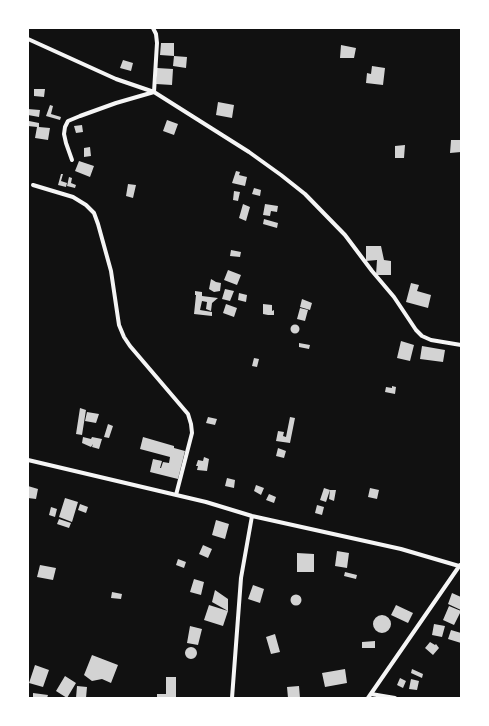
<!DOCTYPE html>
<style>
body{margin:0}
#map{position:relative;width:489px;height:726px;overflow:hidden;background:#111;font-family:"Asap Condensed",sans-serif}
canvas{display:block}
.frame{position:absolute;inset:0;border:29px solid #fff;pointer-events:none}
</style>
<div id="map">
<canvas width="489" height="726"></canvas>
<div class="frame"></div>
</div>
<script>
const context = document.querySelector('canvas').getContext('2d');
context.lineJoin = 'round';
function fillPath(path, color) { context.fillStyle = color; context.fill(path, 'evenodd'); }
const toPath = rows => new Path2D(rows.map(r => 'M' + r).join(''));
function strokePath(path, color, width, dash) { context.strokeStyle = color; context.lineWidth = width; context.lineCap = dash ? 'butt' : 'round'; context.setLineDash(dash || []); context.stroke(path); }
fillPath(toPath([
 [161,43,174,43,174,56,160,55],
 [341,45,356,48,354,58,340,58],
 [174,56,187,57,186,68,173,66],
 [123,60,133,63,131,71,120,68],
 [372,66,385,68,383,85,366,83,367,73,371,74],
 [157,68,173,69,172,85,156,84],
 [34,89,45,89,44,97,34,96],
 [218,102,234,105,232,118,216,115],
 [50,105,53,106,51,114,61,117,60,120,46,116],
 [28,109,40,110,39,117,28,115],
 [167,120,178,124,174,135,163,131],
 [29,121,39,123,39,127,50,128,48,140,35,138,37,127,28,126],
 [82,125,83,132,76,133,74,126],
 [451,140,461,140,461,152,450,153],
 [405,145,404,158,395,158,395,146],
 [90,147,91,156,84,157,84,148],
 [79,161,94,166,90,177,75,171],
 [236,171,240,172,239,175,247,177,245,186,232,183],
 [61,174,63,174,61,181,67,183,66,187,58,185],
 [69,177,72,178,71,183,76,185,75,188,67,186],
 [128,184,136,185,133,198,126,196],
 [254,188,261,190,260,196,252,194],
 [234,191,240,192,238,201,233,200],
 [243,204,250,207,246,221,239,218],
 [265,204,278,206,277,212,271,211,270,216,263,215],
 [264,219,278,223,277,228,263,224],
 [366,246,381,246,384,260,391,261,391,275,376,275,377,260,366,261],
 [231,250,241,252,240,257,230,256],
 [228,270,241,275,237,285,224,280],
 [211,279,216,282,221,283,220,291,214,292,209,289],
 [411,283,419,285,417,291,431,295,428,308,406,302],
 [225,289,234,291,230,301,222,299],
 [195,291,202,292,202,296,218,298,212,303,211,311,206,309,207,302,202,301,200,310,212,312,212,316,194,314,196,295,195,295],
 [239,293,247,295,246,302,238,300],
 [302,299,312,303,310,310,300,307],
 [226,304,237,308,234,317,223,313],
 [263,304,272,305,272,311,274,310,274,315,268,315,263,314],
 [300,308,308,310,305,321,297,319],
 '290.5 329a4.5 4.5 0 1 1 9 0a4.5 4.5 0 1 1-9 0Z',
 [401,341,414,345,410,361,397,358],
 [299,343,310,345,309,349,299,347],
 [422,346,445,350,443,362,420,359],
 [254,358,259,359,257,367,252,366],
 [392,386,396,387,395,394,385,392,386,387,392,388],
 [80,408,86,410,82,435,76,434],
 [87,412,99,414,96,423,85,421],
 [208,417,217,419,215,425,206,423],
 [290,417,295,418,290,443,276,441,278,431,284,432,283,436,286,437],
 [108,424,113,426,109,438,104,437],
 [83,437,91,439,92,437,102,439,99,449,92,447,93,444,91,447,82,443],
 [143,437,174,446,174,448,185,451,178,479,150,472,153,459,162,461,160,468,161,468,163,462,169,463,170,457,140,449],
 [278,448,286,451,284,458,276,456],
 [204,457,209,459,207,471,197,470,198,466,196,466,198,460,203,461],
 [227,478,235,480,234,488,225,486],
 [256,485,264,488,261,495,254,491],
 [28,486,38,489,36,499,28,498],
 [324,488,330,490,326,502,320,500],
 [370,488,379,490,377,499,368,497],
 [330,490,336,490,334,501,329,499],
 [269,494,276,497,274,503,266,500],
 [65,498,78,502,72,522,59,517],
 [80,504,88,507,86,513,78,510],
 [317,505,324,507,322,515,315,513],
 [51,507,57,509,55,517,49,515],
 [59,519,71,523,69,528,57,524],
 [216,520,229,524,225,539,212,535],
 [203,545,212,549,208,558,199,554],
 [337,551,349,553,347,568,335,566],
 [297,553,314,554,314,572,297,572],
 [178,559,186,562,184,568,176,565],
 [40,565,56,568,53,580,37,577],
 [345,572,357,575,356,579,344,576],
 [194,579,204,582,201,595,190,592],
 [253,585,264,589,260,603,248,599],
 [215,590,228,599,228,611,212,602],
 [112,592,122,594,121,599,111,598],
 [452,593,461,597,461,610,448,604],
 '290.5 600a5.5 5.5 0 1 1 11 0a5.5 5.5 0 1 1-11 0Z',
 [209,605,228,611,223,626,204,620],
 [396,605,413,613,408,623,391,615],
 [449,606,461,611,454,625,443,620],
 '373 624a9 9 0 1 1 18 0a9 9 0 1 1-18 0Z',
 [434,624,445,626,442,637,432,635],
 [190,626,202,629,198,645,187,643],
 [451,630,461,633,461,643,448,639],
 [275,634,280,652,271,654,266,637],
 [375,641,375,648,362,648,362,642],
 [430,642,435,645,436,644,439,648,433,655,425,648],
 '185 653a6 6 0 1 1 12 0a6 6 0 1 1-12 0Z',
 [92,655,118,665,111,683,102,679,92,681,84,675],
 [35,665,49,670,43,687,29,683],
 [345,669,347,683,325,687,322,673],
 [412,669,423,674,422,678,411,673],
 [65,676,76,683,67,698,56,691],
 [166,677,176,677,176,698,157,698,157,694,166,694],
 [400,678,406,681,403,688,397,685],
 [411,679,419,681,417,690,409,689],
 [77,686,87,687,86,698,76,698],
 [299,686,300,698,288,698,287,687],
 [33,693,48,695,47,698,33,698]
]), '#d3d3d3');
strokePath(toPath([
 [28,39,116,79,154,92,249,152,281,175,305,194,345,235,372,271,394,297,416,330,422,336,431,340,461,345],
 [72,160,66,143,64,134,65,127,68,121,80,116,116,103,154,92,157,43,156,34,153,28],
 [33,185,73,197,86,205,94,213,98,224,111,271,119,325,124,337,130,346,188,414,191,424,192,433,176,495],
 [28,460,206,502,252,516,401,549,459,566],
 [371,694,395,698],
 [232,698,241,578,252,516],
 [368,698,460,565]
]), '#f5f5f5', 4);
</script>
